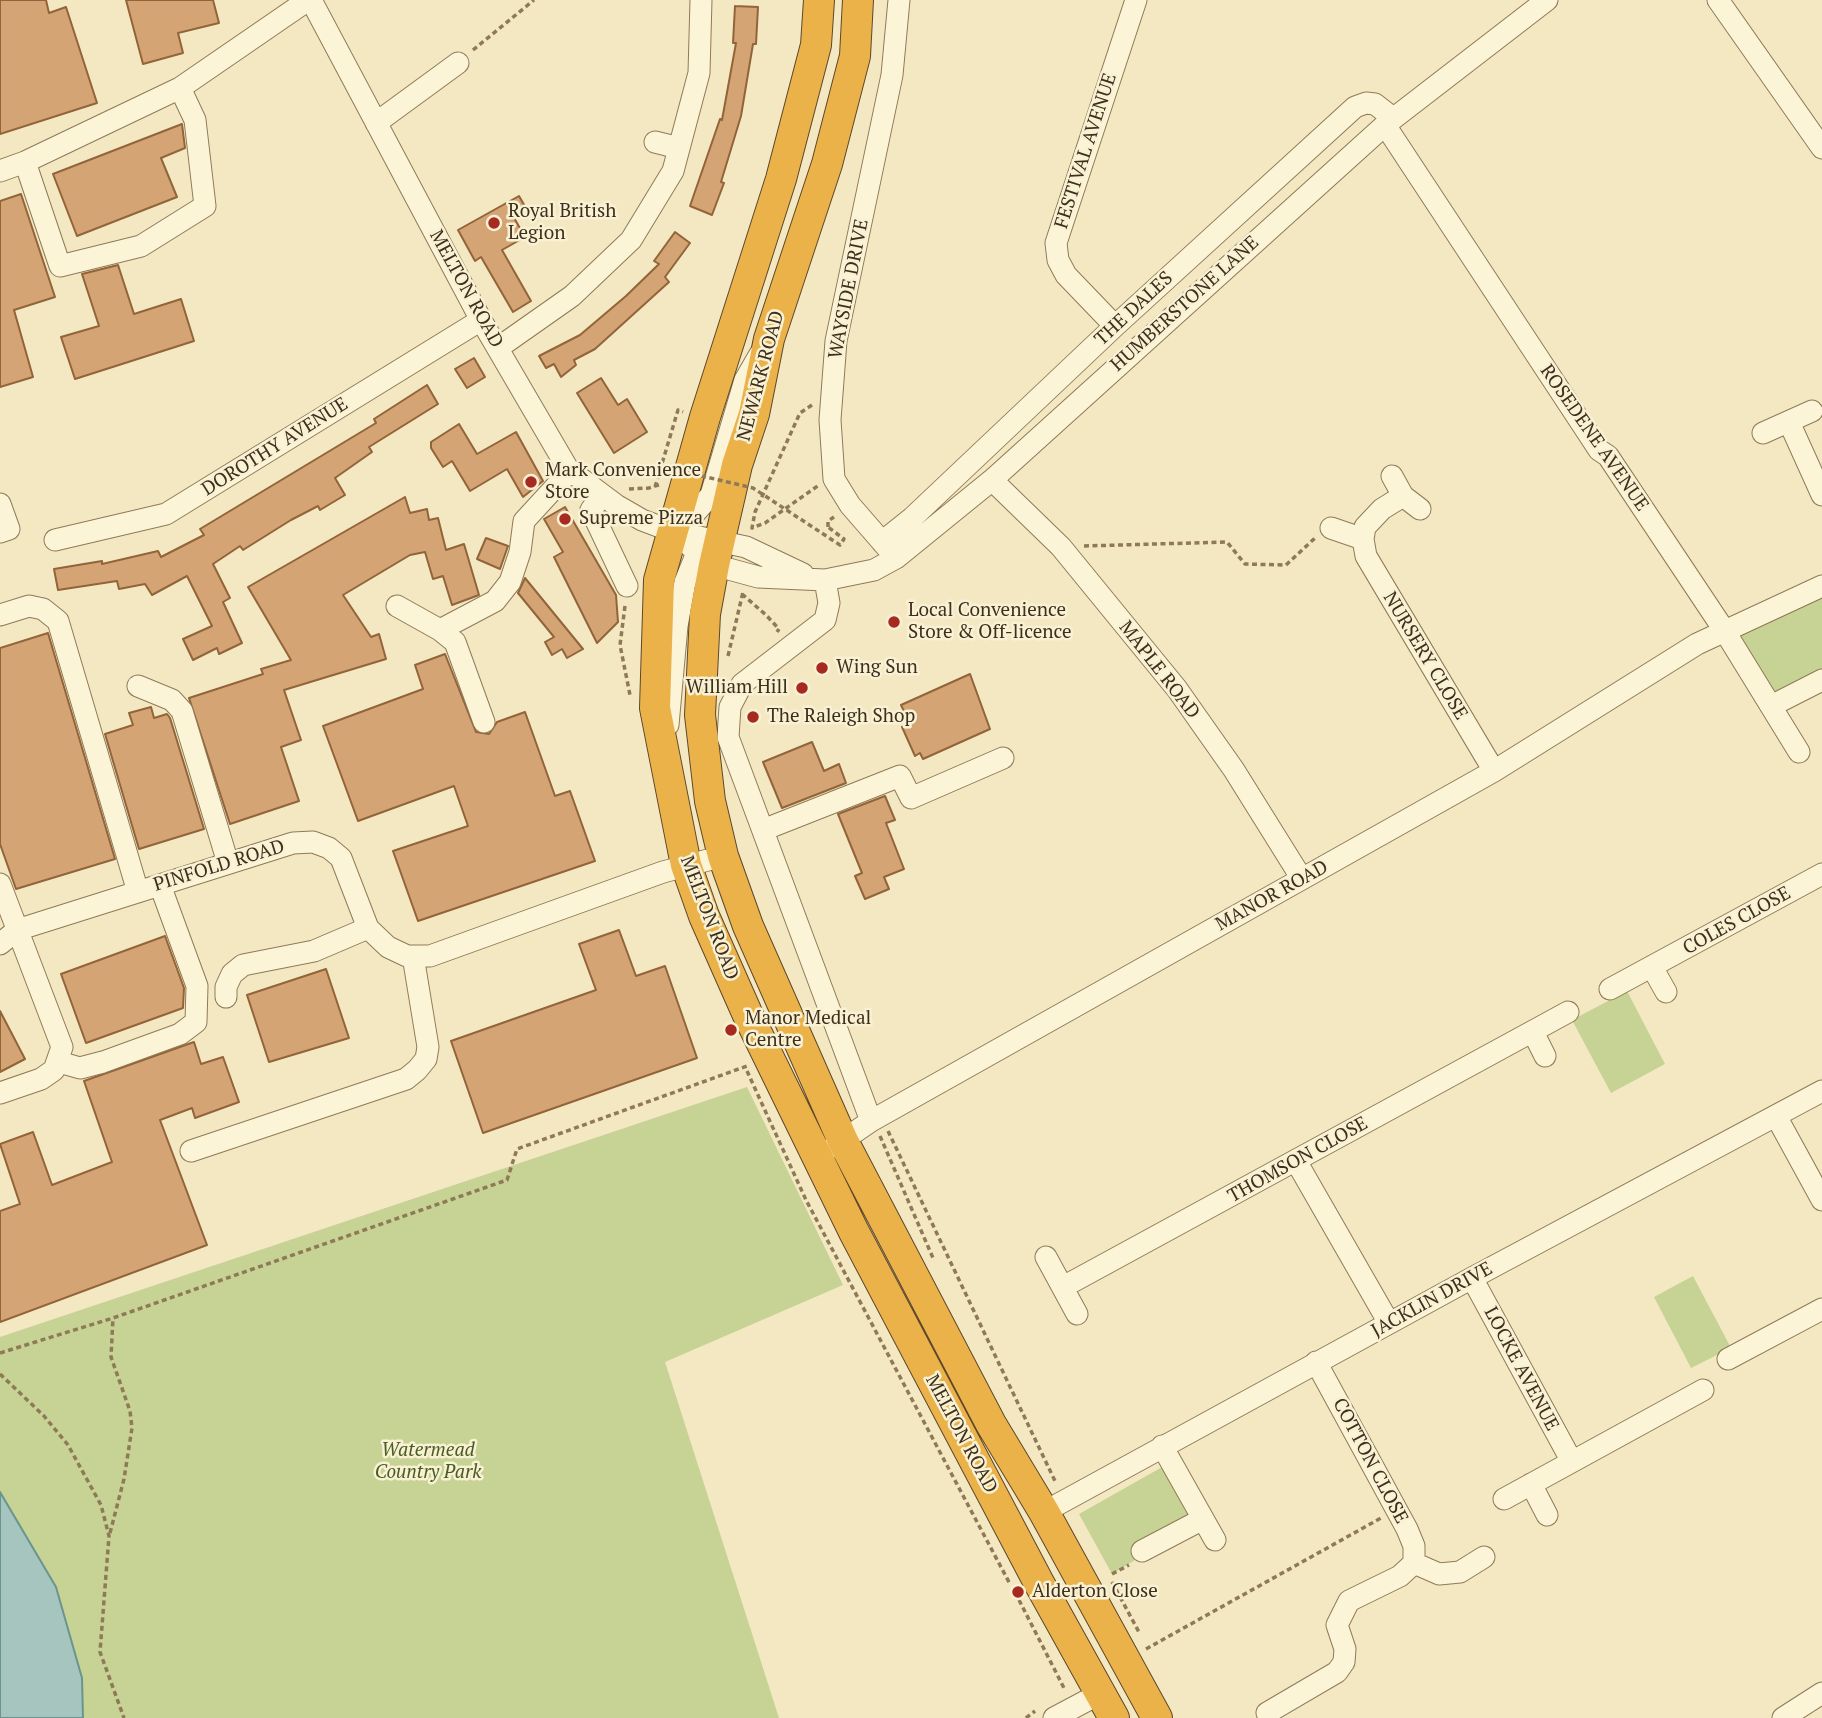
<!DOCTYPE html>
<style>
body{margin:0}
canvas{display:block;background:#f3e8c2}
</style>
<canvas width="1822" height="1718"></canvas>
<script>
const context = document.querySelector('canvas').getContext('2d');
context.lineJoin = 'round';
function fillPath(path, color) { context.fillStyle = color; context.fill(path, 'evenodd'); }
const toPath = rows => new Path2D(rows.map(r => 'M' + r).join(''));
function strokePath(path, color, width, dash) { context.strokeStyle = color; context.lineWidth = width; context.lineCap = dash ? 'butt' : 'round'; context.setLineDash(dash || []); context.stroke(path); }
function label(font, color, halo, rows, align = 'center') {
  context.font = font + ' "PT Serif",serif'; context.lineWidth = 5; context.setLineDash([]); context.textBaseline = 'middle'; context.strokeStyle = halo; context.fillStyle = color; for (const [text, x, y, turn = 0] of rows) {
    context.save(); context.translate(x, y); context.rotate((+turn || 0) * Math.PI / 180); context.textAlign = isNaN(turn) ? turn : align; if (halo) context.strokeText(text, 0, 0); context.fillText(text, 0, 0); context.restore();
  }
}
fillPath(toPath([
 [1822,586,1822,680,1771,706,1724,630],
 [1627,991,1665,1064,1611,1093,1572,1020],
 [747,1087,843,1285,665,1362,779,1718,0,1718,0,1337],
 [1693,1276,1731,1348,1691,1368,1654,1297],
 [1171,1462,1203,1519,1112,1574,1079,1514]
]), '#c6d395');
const water = toPath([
 [0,1492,56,1587,82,1678,83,1718,0,1718,0,1492]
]);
fillPath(water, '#a5c5be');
strokePath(water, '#6a958e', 2);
const building = toPath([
 [0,0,46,0,49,13,66,7,97,103,0,134,0,0],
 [126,0,213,0,219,23,178,33,183,53,143,64,126,0],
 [735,6,758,7,756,44,753,44,741,116,721,182,724,183,712,215,690,206,720,119,722,120,736,43,733,43,735,6],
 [182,124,185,148,161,158,177,197,77,236,53,174,182,124],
 [21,194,55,297,14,310,33,377,0,387,0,201,21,194],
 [519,196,526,208,513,216,525,237,502,250,531,301,513,312,481,257,475,261,458,230,519,196],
 [675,232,690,243,665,277,669,282,595,349,574,360,576,365,561,377,554,364,546,368,539,356,580,335,626,296,659,264,654,261,675,232],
 [118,265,134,314,181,299,194,341,75,379,61,337,99,326,82,274,118,265],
 [474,358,485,377,467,388,455,369,474,358],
 [601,378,618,405,627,399,647,432,614,453,577,393,601,378],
 [427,385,438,404,369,447,372,452,335,478,345,495,320,510,318,506,291,520,243,550,240,546,213,564,230,598,223,602,242,643,219,654,217,648,193,660,183,639,212,626,187,576,152,595,145,584,119,589,117,581,58,590,54,569,102,561,102,564,158,551,161,557,204,535,200,529,376,423,374,419,427,385],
 [459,424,477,454,516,432,543,481,523,497,507,469,470,491,452,461,443,467,431,448,431,442,459,424],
 [405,497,410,513,427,509,429,520,438,518,446,550,464,544,479,595,452,605,443,576,433,579,425,552,410,555,343,595,371,637,379,634,386,659,284,690,301,740,281,747,299,801,230,824,189,698,263,674,261,669,291,660,248,587,405,497],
 [565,507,616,595,618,622,597,643,554,557,563,552,544,519,565,507],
 [486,538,508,546,500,569,477,559,486,538],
 [525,578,583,649,567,658,562,649,552,655,545,642,554,637,518,593,525,578],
 [48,633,115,859,16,889,0,844,0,648,48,633],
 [445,654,476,732,489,734,497,722,525,712,555,796,570,791,595,861,418,921,393,851,468,826,454,786,358,821,323,726,423,689,415,665,445,654],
 [970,674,990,729,923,759,920,753,915,756,902,727,910,724,901,705,970,674],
 [151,707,154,718,167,714,170,718,204,829,139,849,105,734,133,725,129,713,151,707],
 [812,742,824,771,839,764,846,783,782,808,763,762,812,742],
 [885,796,895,820,886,823,904,869,884,877,889,889,865,899,855,876,862,873,838,814,885,796],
 [619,930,636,976,665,966,697,1058,483,1133,451,1041,596,990,579,944,619,930],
 [165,936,184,988,183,1008,86,1043,61,974,165,936],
 [326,969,349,1038,269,1062,247,995,326,969],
 [0,1011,25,1059,0,1072,0,1011],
 [194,1042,201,1064,223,1057,239,1102,195,1118,192,1108,160,1120,207,1245,0,1322,0,1211,20,1204,0,1144,33,1132,52,1185,112,1162,84,1081,194,1042]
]);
fillPath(building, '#d5a474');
strokePath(building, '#92643a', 2);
const minor = toPath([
 [311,0,481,320,568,469,616,505,642,520,671,531,746,547,803,574],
 [1718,0,1822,148],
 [180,88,195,120,205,206,141,246,60,266,25,162,180,88,308,0],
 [376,123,458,63],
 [1385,125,1599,450,1608,456,1724,630,1799,752],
 [655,142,679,148],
 [0,171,25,162],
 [1115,326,1066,275,1058,260,1056,243,1136,0],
 [498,348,572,296,631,240,673,171,699,73,701,0],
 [1789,422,1822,495],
 [1763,433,1812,411],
 [1392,476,1403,496,1420,509],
 [992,480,1061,547,1177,689,1234,770,1302,879],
 [602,495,591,510,627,586],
 [1403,496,1382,509,1365,527,1363,539,1366,556,1494,771],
 [0,504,9,529,0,532],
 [1331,528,1363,539],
 [671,531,714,565,758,577,825,580,874,570,896,558,992,480,1385,125,1547,0],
 [671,531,694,514,711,495,745,380,760,354],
 [55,540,166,514,481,320],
 [882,542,912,518,1115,326,1355,107,1366,103,1375,104,1393,118],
 [890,551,850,505,834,479,830,420,836,341,892,75,899,0],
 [825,580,829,603,825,620,742,684,730,707,728,737,871,1121],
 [397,606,440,630,495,601,510,582,520,552,524,521,570,471],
 [0,615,29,606,43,609,58,621,138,892],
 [440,630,455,642,484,722],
 [138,686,172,700,182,711,228,863],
 [1771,706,1822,680],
 [668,725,677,626,685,582,694,560,709,546],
 [763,830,900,776,911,798,1003,758],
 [0,884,62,1047,54,1070,41,1079,0,1093],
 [0,944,17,930,293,843,313,842,329,848,341,858,368,928,388,947,407,956,430,956,663,872,723,856],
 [1652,967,1666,992],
 [1610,989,1822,874],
 [226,997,226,987,232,974,243,965,314,951,368,928],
 [1533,1032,1545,1056],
 [59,1062,80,1068,103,1062,180,1034,196,1022,197,986,160,885],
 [1776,1116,1822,1200],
 [833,1147,871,1121,1494,771,1697,644,1822,586],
 [191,1151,406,1079,417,1070,426,1059,428,1047,413,956],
 [1296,1161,1389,1323],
 [1046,1257,1077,1314],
 [1472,1278,1571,1460],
 [1063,1287,1568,1012],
 [1728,1359,1822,1309],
 [1316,1362,1407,1529,1414,1546,1414,1563],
 [1162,1446,1215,1540],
 [1531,1484,1547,1515],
 [1504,1499,1703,1390],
 [1044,1512,1472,1278,1822,1091],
 [1142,1551,1203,1519],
 [1267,1713,1337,1672,1344,1662,1345,1649,1337,1625,1349,1601,1400,1576,1414,1563,1439,1574,1460,1572,1484,1557],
 [1054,1718,1101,1693],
 [1783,1718,1822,1693]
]);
const highway = toPath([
 [819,0,816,45,781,179,705,417,659,580,655,708,686,865,704,916,747,1013,854,1232,1039,1583,1114,1718],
 [858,0,855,56,827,164,769,339,754,414,737,465,714,565,705,614,700,715,710,801,723,856,748,926,843,1141,991,1424,1044,1512,1157,1718]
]);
strokePath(minor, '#8f7a57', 23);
strokePath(highway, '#5d472b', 32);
strokePath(toPath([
 [473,50,534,0],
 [812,405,800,413,755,512,752,528,765,523,819,485],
 [655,487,678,410,683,412],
 [629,489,649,488,662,484],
 [828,527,828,521,834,517],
 [1084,546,1227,542,1245,564,1286,565,1315,538],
 [742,594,766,615,779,629,777,632],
 [625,606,620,645,630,695],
 [728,656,743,592],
 [747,1071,806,1200,1010,1584],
 [888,1131,1055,1481],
 [880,1136,933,1258],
 [0,1353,113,1318,507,1180,517,1149,747,1066],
 [0,1374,44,1416,68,1445,101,1505,109,1536,100,1652,124,1718],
 [110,1533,124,1479,132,1428,130,1411,111,1357,113,1318],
 [1112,1574,1129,1565],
 [1112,1582,1140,1634],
 [1019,1600,1065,1690],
 [1146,1649,1381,1518],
 [1026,1718,1035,1711]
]), '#8f7a57', 3.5, [5, 3.5]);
strokePath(minor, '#fcf4d7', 21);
strokePath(highway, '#ebb24a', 30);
strokePath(toPath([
 [668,468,753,488,840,545,844,539,828,527]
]), '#8f7a57', 3.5, [5, 3.5]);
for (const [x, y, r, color] of [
 [494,223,7,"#a62a20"],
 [531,482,7,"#a62a20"],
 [565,519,7,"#a62a20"],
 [894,622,7,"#a62a20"],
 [822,668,7,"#a62a20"],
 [802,688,7,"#a62a20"],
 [753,717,7,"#a62a20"],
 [731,1030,7,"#a62a20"],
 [1018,1592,7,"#a62a20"]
]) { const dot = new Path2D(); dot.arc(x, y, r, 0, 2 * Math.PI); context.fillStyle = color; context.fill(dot); strokePath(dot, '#f9f1d3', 2.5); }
label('19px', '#3e2f1d', '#f9f1d3', [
 ["FESTIVAL AVENUE",1086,151,-72],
 ["MELTON ROAD",466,289,61],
 ["WAYSIDE DRIVE",849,289,-79],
 ["HUMBERSTONE LANE",1185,304,-42],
 ["THE DALES",1134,309,-43],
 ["NEWARK ROAD",761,376,-75],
 ["ROSEDENE AVENUE",1594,438,55],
 ["DOROTHY AVENUE",275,447,-32],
 ["NURSERY CLOSE",1425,656,59],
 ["MAPLE ROAD",1159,670,52],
 ["PINFOLD ROAD",219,866,-17],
 ["MANOR ROAD",1272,896,-29],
 ["MELTON ROAD",709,918,69],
 ["COLES CLOSE",1737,921,-29],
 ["THOMSON CLOSE",1298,1160,-29],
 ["JACKLIN DRIVE",1432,1300,-29],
 ["LOCKE AVENUE",1521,1369,62],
 ["MELTON ROAD",961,1434,62],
 ["COTTON CLOSE",1370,1461,62]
]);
label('19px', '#3e2f1d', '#f9f1d3', [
 ["Royal British",508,212],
 ["Legion",508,234],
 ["Mark Convenience",545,471],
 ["Store",545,493],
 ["Supreme Pizza",579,519],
 ["Local Convenience",908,611],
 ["Store & Off-licence",908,633],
 ["Wing Sun",836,668],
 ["William Hill",788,688,"right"],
 ["The Raleigh Shop",767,717],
 ["Manor Medical",745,1019],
 ["Centre",745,1041],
 ["Alderton Close",1032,1592]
], 'left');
label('italic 19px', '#495c21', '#f9f1d3', [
 ["Watermead",428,1451],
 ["Country Park",428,1473]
]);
</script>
